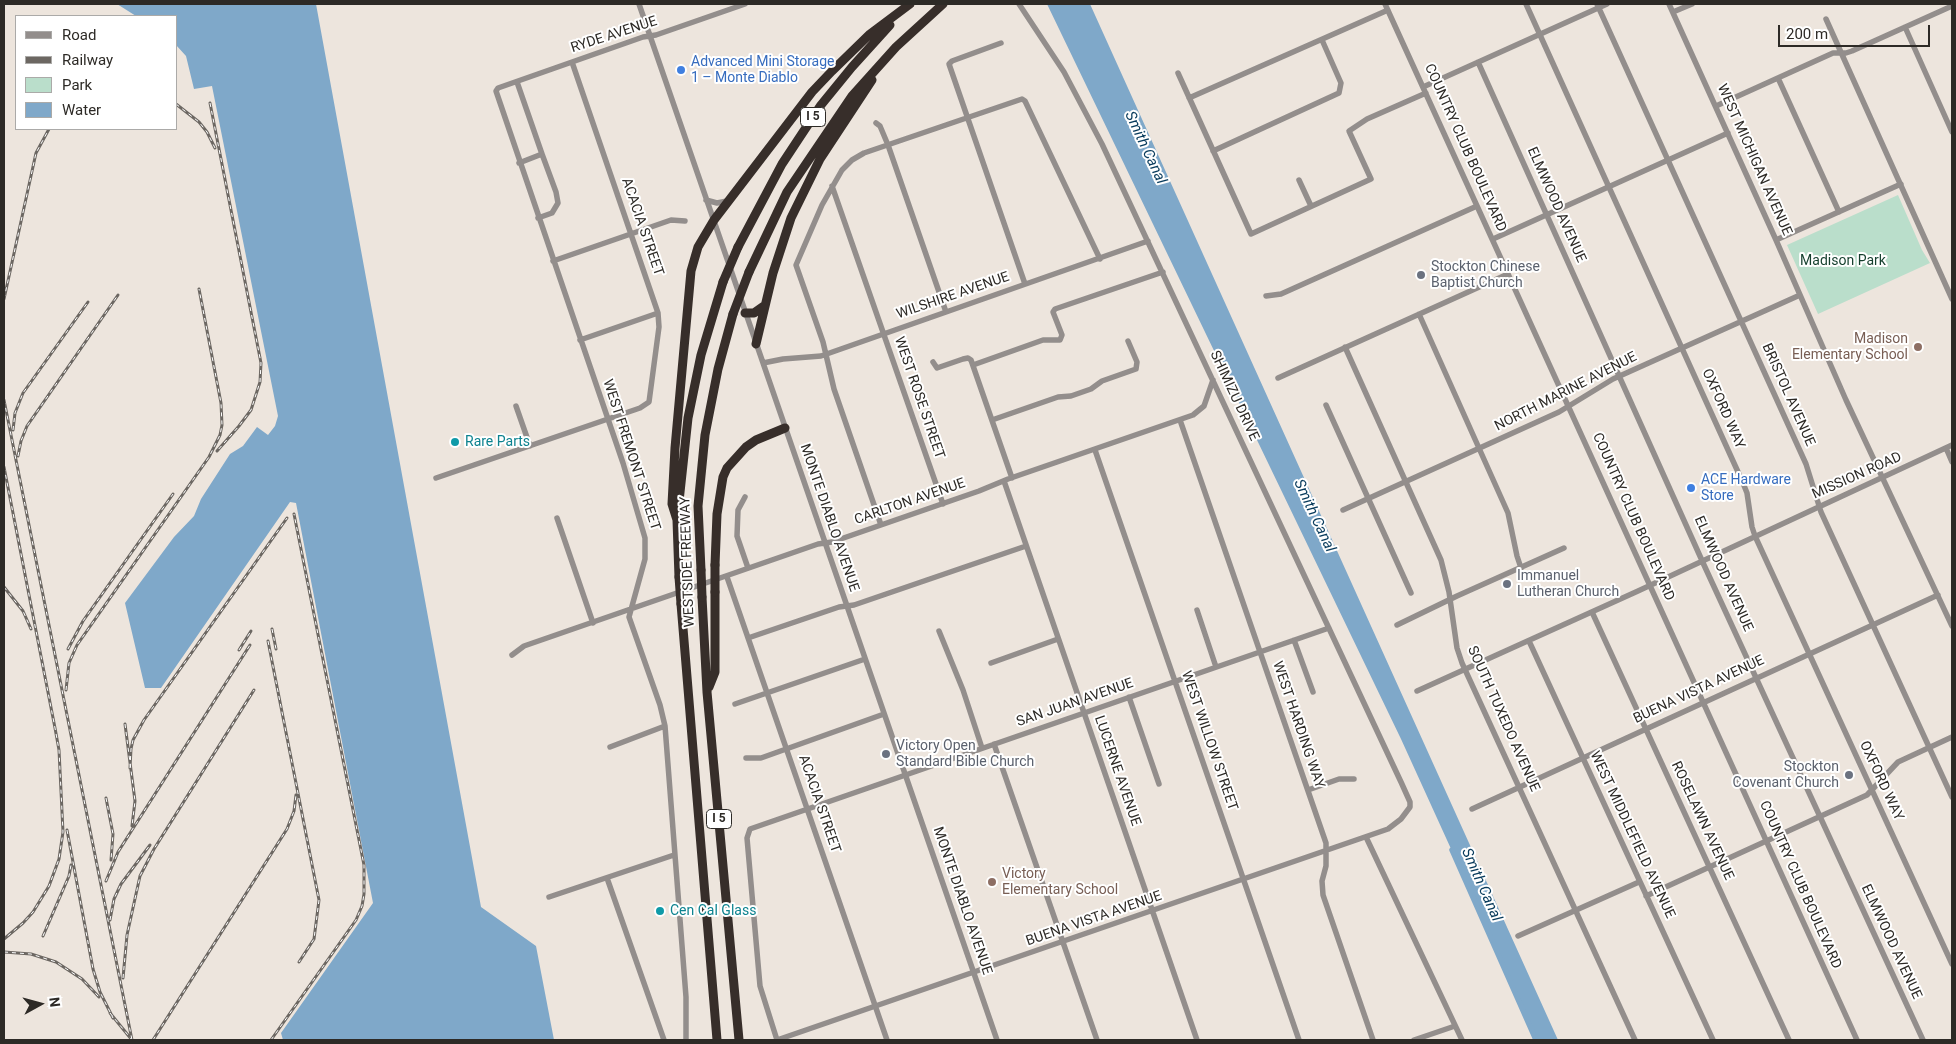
<!DOCTYPE html>
<meta charset="utf-8">
<style>
body{margin:0}
#map{position:relative;width:1956px;height:1044px;overflow:hidden;background:#ede5dd;font-family:Roboto,sans-serif}
canvas{display:block}
.frame{position:absolute;inset:0;border:5px solid #2d2a26;pointer-events:none}
.legend{position:absolute;left:15px;top:15px;width:162px;height:115px;box-sizing:border-box;background:#fff;border:1px solid #abaaa8;margin:0;padding:6px 9px;list-style:none;font-size:15px;color:#2d2a26}
.legend li{display:flex;align-items:center;gap:10px;height:25px}
.legend b{width:25px;border:1px solid #abaaa8}
.north{position:absolute;left:15px;top:979px;width:50px;height:50px;-webkit-text-stroke:4px #fff;paint-order:stroke;rotate:83deg;font-size:14px;font-weight:700;line-height:20px;text-align:center;color:#2d2a26}
.north::after{content:'';display:block;margin:auto;width:18px;height:22px;background:#2d2a26;clip-path:polygon(50% 0,100% 100%,50% 72%,0 100%)}
.scale{position:absolute;left:1778px;top:25px;width:152px;height:22px;box-sizing:border-box;border:2px solid #2d2a26;border-top:0;padding-left:6px;font-size:15px;line-height:18px;white-space:nowrap;color:#2d2a26;-webkit-text-stroke:4px #fff;paint-order:stroke}
</style>
<div id="map">
<canvas width="1956" height="1044"></canvas>
<div class="frame"></div>
<ul class="legend">
<li><b style="height:6px;background:#938e8c"></b>Road</li>
<li><b style="height:6px;background:#6c6762"></b>Railway</li>
<li><b style="height:14px;background:#badecb"></b>Park</li>
<li><b style="height:14px;background:#7fa8c9"></b>Water</li>
</ul>
<div class="north">N</div>
<div class="scale">200 m</div>
</div>
<script>
const context = document.querySelector('canvas').getContext('2d');
context.lineJoin = 'round';
function fillPath(path, color) { context.fillStyle = color; context.fill(path, 'evenodd'); }
const toPath = rows => new Path2D(rows.map(r => 'M' + r).join(''));
function strokePath(path, color, width, dash) { context.strokeStyle = color; context.lineWidth = width; context.lineCap = dash ? 'butt' : 'round'; context.setLineDash(dash || []); context.stroke(path); }
function label(font, color, halo, rows, align = 'center') {
  context.font = font + ' Roboto,sans-serif'; context.lineWidth = 4; context.setLineDash([]); context.textBaseline = 'middle'; context.strokeStyle = halo; context.fillStyle = color; for (const [text, x, y, turn = 0] of rows) {
    context.save(); context.translate(x, y); context.rotate((+turn || 0) * Math.PI / 180); context.textAlign = isNaN(turn) ? turn : align; if (halo) context.strokeText(text, 0, 0); context.fillText(text, 0, 0); context.restore();
  }
}
fillPath(toPath([
 [1898,195,1922,250,1930,263,1818,314,1787,245]
]), '#badecb');
fillPath(toPath([
 [117,4,316,4,481,907,536,946,554,1040,283,1040,281,1033,373,903,296,503,290,502,161,688,145,688,125,603,174,537,194,516,201,499,230,454,243,446,257,427,268,435,275,426,278,416,212,86,194,89,186,56,176,45,176,16,136,16],
 [1047,4,1090,4,1558,1040,1538,1040,1401,739]
]), '#7fa8c9');
strokePath(toPath([
 [1452,850,1536,1040]
]), '#7fa8c9', 5.5);
strokePath(toPath([
 [639,4,997,1040],
 [1385,4,1857,1040],
 [1526,4,1743,483,1747,493,1752,527,1755,536,1952,964],
 [1597,4,1806,464,1821,512,1952,797],
 [1669,4,1776,240,1846,400,1952,626],
 [1673,12,1692,4],
 [1826,19,1952,299],
 [1905,27,1952,132],
 [1001,43,952,61,949,64,1025,284],
 [1478,62,1704,565,1923,1040],
 [1178,73,1251,234,1371,179,1349,131,1367,119,1426,93],
 [1778,78,1839,212],
 [517,82,542,154,519,163],
 [1423,87,1607,4],
 [1189,98,1388,10],
 [1716,106,1833,53,1846,53,1852,51,1952,6],
 [876,123,880,126,888,145,946,312],
 [1213,151,1339,93,1341,83,1322,40],
 [1299,180,1311,206],
 [832,186,943,504],
 [706,200,717,203,727,201],
 [538,218,552,213,558,203,556,192,542,154],
 [1493,239,1728,133],
 [1776,240,1901,184],
 [553,261,671,220,685,221],
 [1266,296,1281,294,1477,206],
 [1419,314,1508,513,1517,556,1521,568],
 [580,340,658,313],
 [1345,347,1441,560,1449,592,1457,648,1462,663,1635,1040],
 [933,362,937,368,963,359,968,358,971,360,1012,478],
 [763,363,783,359,821,356,1148,241],
 [973,365,1043,340,1060,340,1062,335,1053,312,1055,309,1163,272],
 [1278,378,1508,274],
 [1326,405,1411,593],
 [516,406,530,446],
 [992,420,1058,397,1071,396,1091,389,1102,381,1136,369,1137,362,1128,341],
 [1180,420,1326,843,1326,866,1322,881,1323,895,1373,1040],
 [1946,448,1952,462],
 [1095,450,1299,1040],
 [436,478,640,408,649,402,659,327,658,313,572,62],
 [1004,481,1197,1040],
 [745,497,738,510,737,536,748,568],
 [1343,510,1559,412,1613,379,1800,295],
 [557,518,593,623],
 [881,525,834,389,823,342,796,265,822,205,842,170,852,160,864,153,1022,99,1025,101,1100,259],
 [727,577,887,1040],
 [1197,610,1216,667],
 [1592,612,1789,1040],
 [1397,625,1457,596,1564,548],
 [939,631,963,690,982,748],
 [748,638,839,607,854,605,1026,546],
 [1294,640,1313,692],
 [1529,641,1713,1040],
 [512,655,524,646,818,544,832,542,979,491,1008,479,1193,415,1204,406,1213,380],
 [991,663,1058,639],
 [1417,691,1638,591,1952,445],
 [1129,697,1159,784],
 [735,704,865,659],
 [994,744,1097,1040],
 [610,747,665,726],
 [746,758,761,758,884,714],
 [1308,790,1339,779,1354,779],
 [1472,809,1938,595],
 [1366,837,1462,1040],
 [607,878,664,1040],
 [1646,896,1867,795,1898,762,1952,737],
 [549,897,674,855],
 [1518,936,1639,882],
 [686,1040,686,997,665,726,660,705,629,617,645,559,645,538,623,463,496,91,498,88,572,62,643,37,656,35,745,4],
 [777,1040,1388,829,1401,819,1410,807,1410,802,1401,782,1102,144,1064,72,1019,4],
 [777,1040,760,986,747,838,750,829,1329,628],
 [1414,1040,1455,1026]
]), '#938e8c', 5.5);
strokePath(toPath([
 [738,247,782,164,821,105,852,67,890,25],
 [749,272,787,192,852,96,896,47,943,4],
 [745,313,754,313,764,306],
 [756,344,773,273,791,218,820,159,872,80],
 [677,520,672,504,675,448,691,271,698,247,714,220,812,92,832,71,870,34,910,4],
 [715,565,717,514,723,477,727,468,746,447,756,440,785,428],
 [701,570,698,506,705,435,718,369,733,314],
 [679,577,677,520,688,418,701,355,723,282],
 [702,597,707,692,739,1040],
 [681,604,717,1040],
 [709,687,715,672,715,592]
]), '#372e2a', 9);
const rail = toPath([
 [210,103,261,363,260,382,251,410,239,426,217,451],
 [176,104,199,122,207,132,215,148],
 [4,299,36,153,49,129],
 [4,400,132,1040],
 [13,430,15,413,23,393,88,302],
 [18,456,21,441,27,426,118,295],
 [4,467,55,728,59,750,63,832,59,859,49,886,33,912,23,923,4,939],
 [4,587,23,611,31,629],
 [272,629,276,649],
 [268,641,319,900,314,939,299,962],
 [68,649,83,621,173,494],
 [239,650,251,631],
 [66,690,69,663,77,645,209,457,220,435,222,425,221,403,199,289],
 [125,724,135,801,132,826],
 [130,768,131,749,133,740,144,720,287,518],
 [106,798,113,834,111,860],
 [67,830,93,969,100,992,113,1018],
 [106,881,118,852,250,645],
 [110,920,114,899,121,884,150,845],
 [43,936,69,876,71,865],
 [4,952,31,954,56,962,82,979,99,997],
 [123,978,127,935,140,876,154,849,254,690],
 [110,1013,132,1040],
 [153,1040,287,829,294,811,296,795],
 [271,1040,356,920,362,906,364,894,364,865,294,514]
]);
strokePath(rail, '#6c6762', 3);
strokePath(rail, '#fff', 1, [4]);
strokePath(toPath([
 [723,282,738,247],
 [733,314,749,272],
 [701,570,702,597],
 [679,577,681,604],
 [715,592,715,565]
]), '#372e2a', 9);
for (const [x, y, r, color] of [
 [681,70,5,"#3f7fe0"],
 [1421,275,5,"#6b7280"],
 [1918,347,5,"#8d6e63"],
 [455,442,5,"#0f9aa8"],
 [1691,488,5,"#3f7fe0"],
 [1507,584,5,"#6b7280"],
 [886,754,5,"#6b7280"],
 [1849,775,5,"#6b7280"],
 [992,882,5,"#8d6e63"],
 [660,911,5,"#0f9aa8"]
]) { const dot = new Path2D(); dot.arc(x, y, r, 0, 2 * Math.PI); context.fillStyle = color; context.fill(dot); strokePath(dot, '#fff', 2); }
for (const [x, y, w] of [
 [813,117,25],
 [719,819,25]
]) { const box = new Path2D(); box.roundRect(x - w / 2, y - 9.5, w, 19, 4); context.fillStyle = '#fff'; context.fill(box); strokePath(box, '#2d2a26', 1); }
label('bold 12px', '#2d2a26', null, [
 ["I 5",813,117],
 ["I 5",719,819]
]);
label('14px', '#2d2a26', '#fff', [
 ["RYDE AVENUE",614,35,-18],
 ["COUNTRY CLUB BOULEVARD",1465,148,66],
 ["WEST MICHIGAN AVENUE",1754,160,66],
 ["ELMWOOD AVENUE",1556,205,66],
 ["ACACIA STREET",642,227,71],
 ["WILSHIRE AVENUE",953,296,-19],
 ["NORTH MARINE AVENUE",1566,392,-27],
 ["BRISTOL AVENUE",1788,395,66],
 ["SHIMIZU DRIVE",1234,396,65],
 ["WEST ROSE STREET",919,398,71],
 ["OXFORD WAY",1723,409,66],
 ["WEST FREMONT STREET",631,455,72],
 ["MISSION ROAD",1857,476,-24],
 ["CARLTON AVENUE",910,502,-19],
 ["COUNTRY CLUB BOULEVARD",1633,517,66],
 ["MONTE DIABLO AVENUE",829,518,71],
 ["WESTSIDE FREEWAY",688,562,-92],
 ["ELMWOOD AVENUE",1723,574,66],
 ["BUENA VISTA AVENUE",1699,690,-25],
 ["SAN JUAN AVENUE",1075,703,-19],
 ["SOUTH TUXEDO AVENUE",1503,719,66],
 ["WEST HARDING WAY",1298,725,71],
 ["WEST WILLOW STREET",1209,741,71],
 ["LUCERNE AVENUE",1117,771,71],
 ["OXFORD WAY",1881,781,65],
 ["ACACIA STREET",819,804,71],
 ["ROSELAWN AVENUE",1702,821,65],
 ["WEST MIDDLEFIELD AVENUE",1632,835,65],
 ["COUNTRY CLUB BOULEVARD",1800,885,66],
 ["MONTE DIABLO AVENUE",962,901,71],
 ["BUENA VISTA AVENUE",1094,919,-19],
 ["ELMWOOD AVENUE",1891,942,65]
]);
label('14px', '#366cbe', '#fff', [
 ["Advanced Mini Storage",691,62],
 ["1 – Monte Diablo",691,78],
 ["ACE Hardware",1701,480],
 ["Store",1701,496]
], 'left');
label('14px', '#143f2d', '#fff', [
 ["Madison Park",1843,261]
]);
label('14px', '#5b616d', '#fff', [
 ["Stockton Chinese",1431,267],
 ["Baptist Church",1431,283],
 ["Immanuel",1517,576],
 ["Lutheran Church",1517,592],
 ["Victory Open",896,746],
 ["Standard Bible Church",896,762],
 ["Stockton",1839,767,"right"],
 ["Covenant Church",1839,783,"right"]
], 'left');
label('14px', '#785e54', '#fff', [
 ["Madison",1908,339],
 ["Elementary School",1908,355],
 ["Victory",1002,874,"left"],
 ["Elementary School",1002,890,"left"]
], 'right');
label('14px', '#0d838f', '#fff', [
 ["Rare Parts",465,442],
 ["Cen Cal Glass",670,911]
], 'left');
label('italic 15px', '#083b5c', '#fff', [
 ["Smith Canal",1145,148,65],
 ["Smith Canal",1314,516,65],
 ["Smith Canal",1481,885,66]
]);
</script>
